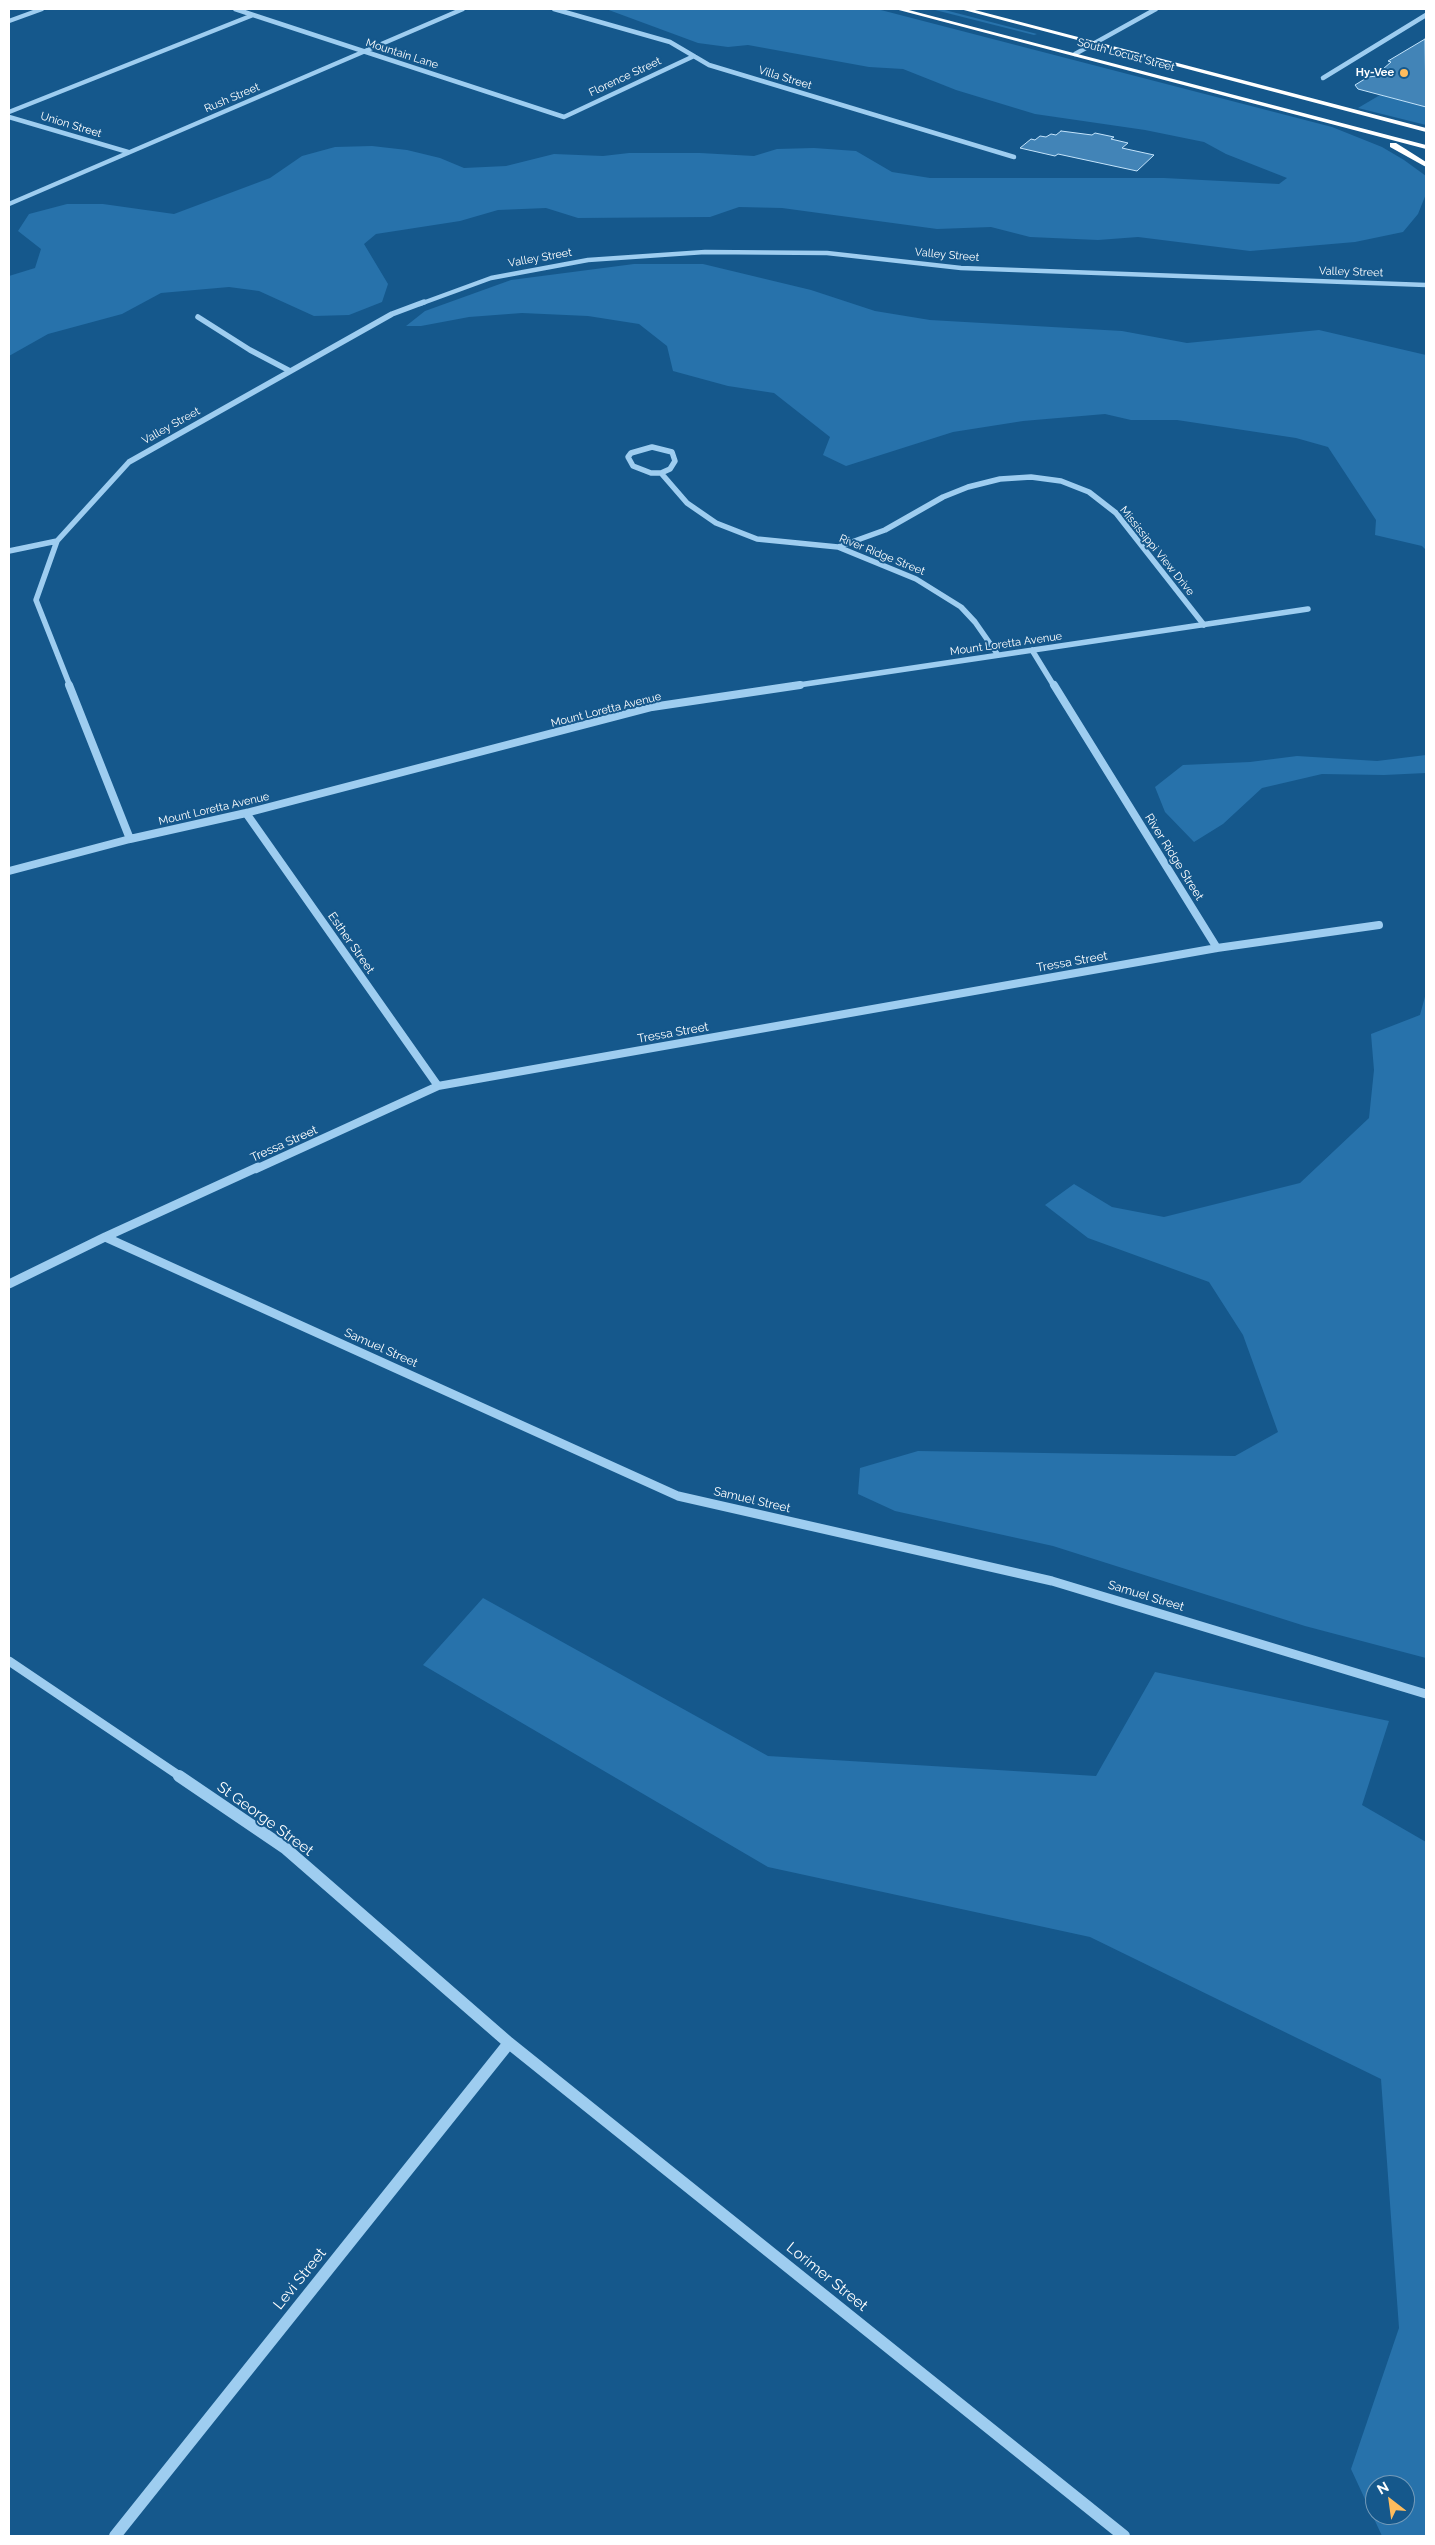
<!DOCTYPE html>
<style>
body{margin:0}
#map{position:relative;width:1435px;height:2545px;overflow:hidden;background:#15588c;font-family:Raleway,sans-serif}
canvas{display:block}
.frame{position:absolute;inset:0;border:10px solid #fff;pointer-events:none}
.north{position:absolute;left:1365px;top:2475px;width:50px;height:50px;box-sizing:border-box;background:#15588c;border:1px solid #739bba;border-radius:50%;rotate:330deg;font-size:14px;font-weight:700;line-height:20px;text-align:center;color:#fff}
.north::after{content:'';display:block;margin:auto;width:18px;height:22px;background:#ffbc5d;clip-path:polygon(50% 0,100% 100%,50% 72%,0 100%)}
</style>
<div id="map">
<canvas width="1435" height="2545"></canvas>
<div class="frame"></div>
<div class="north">N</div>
</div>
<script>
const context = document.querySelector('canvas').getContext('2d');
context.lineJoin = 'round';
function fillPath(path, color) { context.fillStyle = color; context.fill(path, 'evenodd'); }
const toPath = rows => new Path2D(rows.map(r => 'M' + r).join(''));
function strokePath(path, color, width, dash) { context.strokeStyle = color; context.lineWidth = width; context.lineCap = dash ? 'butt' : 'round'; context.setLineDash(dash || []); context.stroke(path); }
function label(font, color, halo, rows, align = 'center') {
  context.font = font + ' Raleway,sans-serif'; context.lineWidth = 4; context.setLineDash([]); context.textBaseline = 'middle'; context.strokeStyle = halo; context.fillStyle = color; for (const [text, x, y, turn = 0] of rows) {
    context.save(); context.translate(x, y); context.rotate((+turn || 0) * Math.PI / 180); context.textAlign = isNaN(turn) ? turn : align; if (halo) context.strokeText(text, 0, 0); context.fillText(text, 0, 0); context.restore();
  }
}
fillPath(toPath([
 [606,9,877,9,1332,127,1382,147,1404,160,1426,176,1426,194,1418,214,1403,232,1355,242,1250,251,1138,237,1098,240,1030,237,991,227,937,229,782,208,739,207,710,217,578,218,546,208,498,210,460,221,376,234,364,244,388,284,382,302,349,315,314,316,259,291,229,287,161,293,122,314,48,334,9,356,9,276,35,268,41,249,18,231,29,214,67,204,103,204,174,214,270,178,302,156,335,147,372,146,407,150,440,158,464,168,506,166,554,154,603,156,629,153,700,153,754,156,777,149,814,148,856,151,892,172,930,178,1164,178,1279,184,1287,178,1226,154,1204,142,1145,130,1035,114,956,90,903,69,869,67,748,45,728,47,698,43],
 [931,9,941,9,1037,34,1034,35],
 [1380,95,1426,107,1426,125,1358,108],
 [634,264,703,264,811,290,875,311,930,320,1122,331,1187,343,1319,330,1426,355,1426,550,1422,546,1375,535,1376,520,1328,447,1296,438,1177,420,1131,420,1105,414,1023,421,953,432,846,466,823,455,830,437,774,393,728,386,673,371,667,346,639,324,588,316,522,313,469,317,421,326,406,326,425,311,511,280],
 [1426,755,1426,773,1384,775,1322,774,1262,788,1223,824,1194,842,1165,812,1155,787,1183,765,1250,762,1297,756,1377,761],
 [1426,993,1426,1658,1305,1626,1053,1546,895,1511,858,1494,860,1468,918,1451,1235,1456,1278,1432,1243,1335,1209,1282,1088,1238,1045,1205,1074,1184,1112,1207,1164,1217,1300,1183,1369,1118,1374,1070,1371,1034,1420,1015],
 [483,1598,768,1756,1096,1776,1155,1672,1389,1721,1362,1805,1426,1842,1426,2536,1382,2536,1351,2469,1399,2328,1381,2079,1090,1937,768,1867,423,1665],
 [1375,2485,1405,2485,1405,2515,1375,2515]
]), '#2772ab');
const building = toPath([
 [1425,39,1426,107,1358,89,1355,85,1368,77,1377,76,1386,70,1383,69,1391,62,1388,61,1425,39],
 [1061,131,1092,135,1095,133,1114,137,1111,139,1128,143,1122,148,1154,155,1137,171,1058,154,1055,156,1020,148,1031,139,1035,140,1040,136,1046,137,1051,134,1056,135,1061,131]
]);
fillPath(building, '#4284b7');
strokePath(building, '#c4e4fb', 1);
strokePath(toPath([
 [235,9,564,117,694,56],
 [554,9,670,42,709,65,1014,157],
 [9,21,42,9],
 [1075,54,1156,9],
 [1323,78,1426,15],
 [9,112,253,15],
 [9,117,128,152],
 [9,204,463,9],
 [420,304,491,278,588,260,705,252,827,253,961,268,1426,285]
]), '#9ecdf0', 4.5);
strokePath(toPath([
 [198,317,250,350,290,371],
 [652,447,672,452,675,461,670,469,661,473,651,473,633,466,628,457,631,453,652,447],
 [661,473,687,503,716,523,757,539,838,547,916,579,961,607,975,622,998,655],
 [838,547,885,530,943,497,968,487,1000,479,1031,477,1061,481,1089,492,1116,513,1204,625],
 [9,551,57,541],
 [1032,650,1054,686],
 [70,686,36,600,57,541,129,462,392,314,424,302],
 [792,686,1308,609]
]), '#9ecdf0', 5.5);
strokePath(toPath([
 [69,685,130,839],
 [1054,685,1217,948],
 [246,813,438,1086],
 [9,871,130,839,246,813,652,707,800,685],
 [256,1169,438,1086,1217,948,1379,925]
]), '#9ecdf0', 8);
strokePath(toPath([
 [105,1237,678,1496,1052,1581,1426,1694],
 [9,1284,105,1237,258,1167],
 [9,1661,181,1777]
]), '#9ecdf0', 9);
strokePath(toPath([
 [179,1776,285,1848,509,2043,1124,2536],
 [115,2536,509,2043]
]), '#9ecdf0', 12);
fillPath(toPath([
 [895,9,905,9,1426,145,1426,149,895,9],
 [960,9,971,9,1426,128,1426,132,960,9],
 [1390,143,1396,143,1426,162,1426,167,1390,147,1390,143]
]), '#fff');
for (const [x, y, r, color] of [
 [1404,73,5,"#ffbc5d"]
]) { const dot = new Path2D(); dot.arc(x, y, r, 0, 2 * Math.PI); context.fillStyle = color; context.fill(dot); strokePath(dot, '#15588c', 2); }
label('11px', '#fff', '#15588c', [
 ["Mountain Lane",402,54,18],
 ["South Locust Street",1126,55,15],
 ["Florence Street",625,77,-25],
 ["Villa Street",785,78,17],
 ["Rush Street",232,98,-23],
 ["Union Street",71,125,17],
 ["Valley Street",947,255,5],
 ["Valley Street",540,258,-10],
 ["Valley Street",1351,272,2],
 ["Valley Street",171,426,-29],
 ["Mississippi View Drive",1157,551,51],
 ["River Ridge Street",882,555,22],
 ["Mount Loretta Avenue",1006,644,-8],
 ["Mount Loretta Avenue",606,710,-14],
 ["Mount Loretta Avenue",214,809,-13]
]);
label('bold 11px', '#fff', '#15588c', [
 ["Hy-Vee",1394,73]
], 'right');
label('12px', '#fff', '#15588c', [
 ["River Ridge Street",1174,857,58],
 ["Esther Street",351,943,55],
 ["Tressa Street",1072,962,-10],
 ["Tressa Street",673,1033,-10],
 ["Tressa Street",284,1144,-24],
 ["Samuel Street",381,1348,24],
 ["Samuel Street",752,1500,13],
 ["Samuel Street",1146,1596,17]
]);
label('15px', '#fff', '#15588c', [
 ["St George Street",265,1819,36],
 ["Lorimer Street",827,2277,39],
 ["Levi Street",300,2279,-51]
]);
</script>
